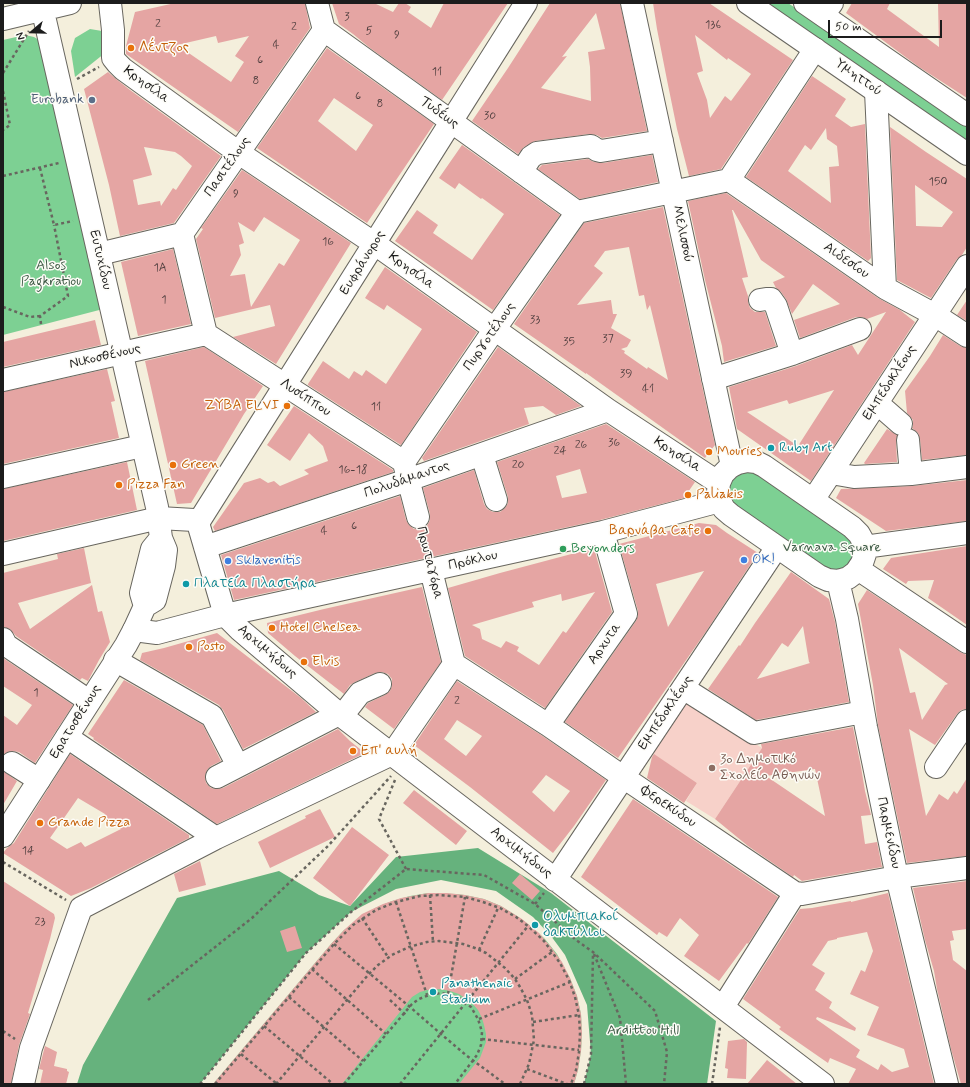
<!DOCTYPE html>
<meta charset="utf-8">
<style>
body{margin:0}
#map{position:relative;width:970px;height:1087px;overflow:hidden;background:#f4efdc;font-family:Mynerve,sans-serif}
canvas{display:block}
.frame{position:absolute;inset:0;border:4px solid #1c1c1c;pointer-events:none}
.north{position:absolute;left:12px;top:12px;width:40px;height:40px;-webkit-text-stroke:3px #fdfcf7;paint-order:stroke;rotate:250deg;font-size:11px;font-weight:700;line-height:16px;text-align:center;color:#1c1c1c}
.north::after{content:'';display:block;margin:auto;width:14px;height:18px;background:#1c1c1c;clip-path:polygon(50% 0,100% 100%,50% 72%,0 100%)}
.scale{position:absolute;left:828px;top:20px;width:114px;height:18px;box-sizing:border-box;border:2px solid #1c1c1c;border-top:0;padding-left:5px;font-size:12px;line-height:14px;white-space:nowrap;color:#1c1c1c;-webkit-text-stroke:3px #fdfcf7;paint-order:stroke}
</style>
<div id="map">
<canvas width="970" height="1087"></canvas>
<div class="frame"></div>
<div class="north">N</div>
<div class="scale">50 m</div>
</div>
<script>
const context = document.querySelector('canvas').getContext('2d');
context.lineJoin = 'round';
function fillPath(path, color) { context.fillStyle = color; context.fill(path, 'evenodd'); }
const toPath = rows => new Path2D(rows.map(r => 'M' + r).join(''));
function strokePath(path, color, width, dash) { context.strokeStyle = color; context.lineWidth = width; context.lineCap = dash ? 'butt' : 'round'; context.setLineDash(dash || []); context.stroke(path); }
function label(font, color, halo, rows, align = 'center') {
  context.font = font + ' Mynerve,sans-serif'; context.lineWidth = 3; context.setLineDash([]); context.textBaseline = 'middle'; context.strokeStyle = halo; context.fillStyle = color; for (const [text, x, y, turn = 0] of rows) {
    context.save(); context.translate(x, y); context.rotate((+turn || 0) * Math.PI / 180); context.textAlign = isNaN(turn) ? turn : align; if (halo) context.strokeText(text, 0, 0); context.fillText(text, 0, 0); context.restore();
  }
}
fillPath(toPath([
 [687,700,762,748,715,819,686,801,697,783,653,754]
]), '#f7d1c9');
fillPath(toPath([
 [749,3,788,3,967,125,967,152],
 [90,29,102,31,107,42,105,53,75,77,71,51,75,38],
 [25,35,34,37,39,40,107,308,3,335,3,40],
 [747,467,858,543,849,569,829,573,729,503,728,480],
 [428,893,456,894,465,895,484,899,501,906,517,916,532,927,545,939,557,954,570,978,577,996,581,1014,582,1033,581,1051,578,1070,574,1084,213,1084,331,944,344,930,375,908,392,901,410,896]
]), '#7dd093');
fillPath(toPath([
 [478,848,551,893,716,1021,707,1084,584,1084,591,1054,587,1005,565,955,551,936,533,917,496,891,441,880,396,889,351,912,306,953,200,1084,77,1084,83,1065,177,898,279,871,319,895,350,906,396,857]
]), '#66b27d');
fillPath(toPath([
 [175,3,305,3,310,28,238,132,126,54,126,46,135,12],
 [216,36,218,43,249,36,235,56,244,62,231,82,177,45],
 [332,3,374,3,393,12,399,3,405,3,411,7,408,12,431,28,444,3,508,3,442,100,370,48,353,34,339,24],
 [550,3,620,3,647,131,602,138,597,135,589,134,535,141,524,147,518,154,472,121,508,68],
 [596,13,605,49,588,52,590,67,591,101,541,88,567,56,562,57],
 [653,3,709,3,793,60,721,169,689,176,677,129,667,80,657,29],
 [695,35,727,60,728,58,751,74,731,101,725,96,710,118,707,100,697,73,703,71],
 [852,3,890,3,887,9,939,47,938,3,966,3,967,98,919,67,846,13],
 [327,48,434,124,367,223,257,148],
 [334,98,373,125,356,151,318,121],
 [108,72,116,79,130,90,221,156,174,223,120,236,109,185,84,89],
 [144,147,175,152,181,156,192,166,176,190,173,188,161,206,160,201,138,205,133,180,152,175],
 [812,76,846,99,835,116,851,127,865,124,871,258,868,261,746,177],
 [826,128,827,139,837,146,839,166,829,167,831,203,788,171,805,145,811,150],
 [890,127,926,152,967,179,967,247,962,255,957,259,931,298,897,280],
 [915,185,953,212,942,227,916,226],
 [462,145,560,215,493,310,395,241,417,210,438,225,433,233,472,260,504,214,482,198,481,199,459,183,455,189,439,178],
 [652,155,658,182,580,199,538,169,542,165,588,159,594,162,603,163],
 [242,170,351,243,276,364,233,337,275,326,270,305,215,318,196,239,203,229,201,228],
 [264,217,300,240,284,266,279,263,251,307,245,274,230,276,241,255,239,245,244,243,238,222,254,232],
 [726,193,878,298,900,310,915,322,811,481,737,429,729,387,796,366,852,345,858,355,886,312,867,319,862,317,856,317,800,338,794,320,840,304,813,284,792,314,786,299,781,292,776,288,773,282,785,277,761,260,733,210,732,210,748,277,742,278,748,296,748,302,750,308,755,312,765,312,776,346,724,362,722,346,705,280,688,201],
 [834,390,798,446,747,412,787,400,789,404],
 [663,207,715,445,705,458,586,373,586,374,514,324,584,223],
 [629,247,639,296,644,295,647,310,650,305,668,380,648,367,647,369,624,353,625,351,621,349,627,347,631,340,611,328,617,314,613,314,611,300,577,305,603,273,594,266,605,251],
 [173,249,191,324,138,336,121,262],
 [385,267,477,332,401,445,308,385,308,384,323,361,349,379,354,371,362,376,366,370,386,384,422,329,387,305,384,310,365,298],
 [967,300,967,321,957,315],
 [95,320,101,345,3,367,3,342],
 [943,335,960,346,967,348,967,455,922,460,920,439,918,433,912,428,913,426,913,420,907,413,905,391,930,356],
 [204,347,263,386,244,414,191,503,177,504,145,361],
 [498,347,581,406,556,415,543,406,524,408,529,424,424,461,422,458],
 [107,369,115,401,111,402,119,438,3,464,3,392],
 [294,406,393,470,393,472,215,531,213,527,244,483,260,478,268,483,274,481,280,486,309,474,304,470,328,461,323,446,309,433,290,461,267,445],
 [606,424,695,482,684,498,600,520,234,600,221,555,400,496,406,520,409,525,414,529,422,529,427,526,430,520,430,514,423,488,474,470,484,504,487,509,493,512,500,512,505,508,508,503,508,497,497,462],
 [580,469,587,493,562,498,556,476],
 [887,429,897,435,896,441,897,462,865,464,864,463],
 [127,462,137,510,3,541,3,489],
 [967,480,967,521,886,531,836,498,841,489,912,486],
 [699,523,716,525,727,533,758,553,707,630,618,758,565,722,636,621,638,616,638,611,619,544],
 [704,571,668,627,656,584],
 [967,546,967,625,928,598,934,580,908,581,906,584,883,569,891,558],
 [84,548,91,583,18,603,30,629,92,585,98,612,102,611,110,642,99,660,88,681,82,678,80,680,16,636,10,629,3,627,3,573,58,559,57,554],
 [594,548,612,612,545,708,465,656,448,588,500,573],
 [595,592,566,633,563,631,539,665,517,651,519,647,506,641,501,648,482,639,480,629,472,625,534,607,532,602,561,594,562,601],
 [791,572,829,599,835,622,849,702,756,720,708,689,739,645,740,646,755,623],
 [803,626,809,662,810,663,757,679,782,643,788,647],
 [422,587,441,662,394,729,365,707,368,703,385,695,390,691,392,686,392,679,388,674,382,672,375,673,355,682,350,685,344,694,295,656,268,633,267,623,324,609],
 [867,590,960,652,967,655,967,709,961,710,957,714,935,745,909,729,926,816,939,794,948,800,954,791,957,794,967,778,967,856,907,863,878,725,873,685,858,604],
 [899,648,948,684,945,685,922,720,915,692,910,693],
 [217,633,301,698,316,712,243,749,223,710,219,705,140,660,142,653,164,648],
 [3,658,73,705,35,763,19,752,13,751,7,752,3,755,3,715,17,725,32,705,3,686],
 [124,680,203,725,221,761,211,766,207,770,205,776,206,783,211,788,216,789,223,788,338,729,350,741,365,753,217,824,93,739,94,738,88,734],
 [457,681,541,735,606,780,574,826,553,853,470,787,414,745],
 [457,720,482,736,466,756,444,739],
 [546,775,570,791,554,812,532,792],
 [853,727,861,767,865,791,871,815,861,816,865,844,877,842,882,867,802,881,794,875,793,877,748,846,715,819,762,748,761,744],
 [815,769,825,816,766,776],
 [70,754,189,835,189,838,91,888,71,896,3,853,7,848,14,843],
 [78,798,105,814,103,817,121,829,85,847,81,842,67,849,50,838],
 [654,754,697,783,684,803,647,778,652,757],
 [3,771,17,781,3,805],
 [414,790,467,831,456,845,403,803],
 [633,799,778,897,748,944,747,943,719,981,684,956,699,935,680,918,667,937,659,932,657,935,581,877],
 [320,809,335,837,270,868,258,842,306,818,305,816],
 [352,827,389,855,350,906,313,878],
 [200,861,206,885,179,892,174,874],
 [520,874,540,891,532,900,512,883],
 [3,881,54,914,55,918,50,939,28,1013,30,1014,19,1045,11,1084,3,1084],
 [967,881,967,929,952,931,954,940,950,941,953,960,967,971,967,1084,961,1084,951,1049,937,989,934,971,925,940,913,888],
 [428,893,447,893,465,895,484,899,501,906,522,919,539,933,551,947,562,962,570,978,577,996,581,1014,582,1033,581,1051,578,1070,574,1084,459,1084,480,1058,486,1042,486,1034,484,1025,482,1018,478,1010,472,1003,459,994,450,991,440,989,427,990,420,992,412,997,342,1084,213,1084,331,944,344,930,362,914,383,904,401,898],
 [888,893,934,1084,848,1084,856,1069,830,1058,828,1063,779,1029,781,1027,743,999,800,909,812,908,851,901,851,902],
 [867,932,873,951,865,972,861,970,850,994,879,1007,867,1035,904,1049,909,1067,892,1072,881,1064,878,1070,856,1057,860,1050,816,1019,817,1017,855,1031,856,1028,829,1008,832,1002,815,990,825,973,812,965,828,941,837,939,837,938],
 [295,926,302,948,287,952,280,931],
 [744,1039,747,1042,746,1079,727,1078,728,1069,725,1068,728,1041],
 [45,1046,57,1052,54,1066,67,1069,67,1071,69,1072,66,1084,40,1084,43,1070,39,1069],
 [767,1060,797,1084,747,1084]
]), '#e5a5a3');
const minor = toPath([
 [110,3,113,30,113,58,117,63,123,69,239,153,375,244,608,410,719,483],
 [317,3,324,30,577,212],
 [632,3,732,466],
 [823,15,832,3],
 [876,91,885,288],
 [521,172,531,157,537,153,591,146,597,150,601,151,662,141],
 [729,180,885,288,935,315,967,336],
 [729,180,815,49],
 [577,212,729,180],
 [182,234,206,334],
 [99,254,182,234,324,30],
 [760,300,766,299,771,299,776,306,792,354],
 [206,334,404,462],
 [713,379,792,354,860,329],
 [3,380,206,334],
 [877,403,901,424],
 [908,440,911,474],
 [482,455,496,500],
 [747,461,756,462,764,466,852,527,859,534,864,543,865,554,862,563,856,572,848,578,838,581,828,580,819,576,731,515,724,509,720,501,718,492,719,483,723,474,730,467,738,463,747,461],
 [404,462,494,330,577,212],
 [405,467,418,517],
 [831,473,854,477,911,474,967,467],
 [3,477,142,446],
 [813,500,967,266],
 [198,523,526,3],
 [205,547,408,480,608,410],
 [864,547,967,533],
 [3,554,159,518,194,520,198,523,225,615],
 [858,569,967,642],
 [431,570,454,664],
 [838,581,847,619,866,727,897,877,947,1084],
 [225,615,239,629,339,714,823,1084],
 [134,630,157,633,225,615,603,532,720,501],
 [3,639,6,645,89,701],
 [115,660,212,716,238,766],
 [454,664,548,725,623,777,795,893,802,894,897,877,967,868],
 [683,688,754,733,863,712],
 [342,716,360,693,380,684],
 [548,725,626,614,603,532],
 [67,737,216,838],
 [12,763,39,780],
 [936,767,967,721],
 [217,777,339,714],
 [555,880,777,547],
 [723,1007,795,893],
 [23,1084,31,1048,81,908,216,838,392,754,454,664]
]);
const major = toPath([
 [748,3,967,154],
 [805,3,967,115],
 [3,19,70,3],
 [144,603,141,593,152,549,161,538],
 [3,836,126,645,134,630,145,606,155,600,164,566,166,550,161,538,157,507,41,3]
]);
strokePath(minor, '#68665f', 24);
strokePath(major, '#68665f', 24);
strokePath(toPath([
 [3,73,29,31],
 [77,79,99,67],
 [3,91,10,125,3,130],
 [40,168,54,225,73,221],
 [3,176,59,163],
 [3,307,30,317,40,316],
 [41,324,40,316,68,296,54,225],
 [422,534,426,552],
 [395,780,379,819,406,869],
 [3,862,66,900],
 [430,895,433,942],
 [396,902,427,995],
 [535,904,544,893],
 [362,918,388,957],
 [334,944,410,1007,441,1034,467,1056,505,1084],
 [479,950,498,908],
 [594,954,620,1018,626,1084],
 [312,969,386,1034],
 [515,979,552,952],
 [448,994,465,897],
 [289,997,363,1061],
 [148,1000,252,918,328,846,391,776],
 [390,1000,407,1016],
 [479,1019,570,982],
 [533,1022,579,1015],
 [264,1026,333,1084],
 [3,1031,15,1039],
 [482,1039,579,1050],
 [241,1054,277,1084],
 [527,1069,567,1084],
 [200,1084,306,953,351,912,406,869,484,875,535,904,576,940,593,952,655,1011,667,1052,664,1084],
 [215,1084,334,944,353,925,376,910,396,902,420,896,438,895,465,897,483,902,500,908,516,917,528,926,544,941,560,963,569,980,575,997,579,1015,580,1033,579,1052,576,1070,571,1084],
 [276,1084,368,975,378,965,392,955,409,947,427,942,439,941,463,944,475,948,486,953,505,968,515,979,520,987,527,1000,532,1015,533,1028,534,1040,529,1064,520,1084],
 [344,1084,412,1004,419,999,429,995,442,993,458,997,471,1007,478,1019,482,1032,481,1045,477,1055,455,1084],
 [400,1084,528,926],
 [584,1084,591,1054,593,954],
 [712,1084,720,1027]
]), '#68665f', 2.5, [3, 3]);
strokePath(minor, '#fff', 22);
strokePath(major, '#fff', 22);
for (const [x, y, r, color] of [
 [131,48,4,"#e8710a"],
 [92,100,4,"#5c6f8a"],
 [287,406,4,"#e8710a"],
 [771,448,4,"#0f9aa8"],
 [709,452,4,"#e8710a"],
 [173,465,4,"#e8710a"],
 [119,485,4,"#e8710a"],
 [688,495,4,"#e8710a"],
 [708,531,4,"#e8710a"],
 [563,549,4,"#2e9e5b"],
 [744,560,4,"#3f7fe0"],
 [228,561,4,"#3f7fe0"],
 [186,584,4,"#0f9aa8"],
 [272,628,4,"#e8710a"],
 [189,647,4,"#e8710a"],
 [304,662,4,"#e8710a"],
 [353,751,4,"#e8710a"],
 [712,768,4,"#8d6e63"],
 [40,823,4,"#e8710a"],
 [535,925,4,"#0f9aa8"],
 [433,992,4,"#0f9aa8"]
]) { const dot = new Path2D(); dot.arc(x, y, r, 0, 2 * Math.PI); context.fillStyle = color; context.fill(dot); strokePath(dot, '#fdfcf7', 1.5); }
label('12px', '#4e3e3e', null, [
 ["3",347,17],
 ["2",158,24],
 ["136",713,25],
 ["2",294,27],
 ["5",369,31],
 ["9",397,35],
 ["4",276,45],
 ["6",260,60],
 ["11",437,72],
 ["8",256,81],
 ["6",358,96],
 ["8",380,104],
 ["30",490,116],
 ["150",938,182],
 ["9",236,194],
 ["16",328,242],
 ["1Α",160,268],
 ["1",164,300],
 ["33",535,320],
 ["37",608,339],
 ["35",569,342],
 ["39",626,374],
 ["41",648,389],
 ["11",376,407],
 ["36",614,443],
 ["26",581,445],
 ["24",560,451],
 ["20",518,465],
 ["16-18",353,470],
 ["6",354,526],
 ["4",324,531],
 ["1",36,693],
 ["2",457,701],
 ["14",28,851],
 ["23",40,922]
]);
label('14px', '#c56008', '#fdfcf7', [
 ["Λέντζος",139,48],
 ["ΖΥΒΑ ELVI",279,406,"right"],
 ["Mouries",717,452],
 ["Green",181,465],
 ["Pizza Fan",127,485],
 ["Paliakis",696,495],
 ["Βαρνάβα Cafe",700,531,"right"],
 ["Hotel Chelsea",280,628],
 ["Posto",197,647],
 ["Elvis",312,662],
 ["Επ' αυλή",361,751],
 ["Grande Pizza",48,823]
], 'left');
label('14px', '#1c1c1c', '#fdfcf7', [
 ["Υμηττού",858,78,35],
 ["Κρησίλα",146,85,36],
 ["Τυδέως",439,113,36],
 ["Πασιτέλους",228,167,-55],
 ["Μελισσού",682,234,78],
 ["Ευτυχίδου",100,260,77],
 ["Αιδεσίου",846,261,35],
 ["Ευφράνορος",363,263,-58],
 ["Κρησίλα",411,271,36],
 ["Πυργοτέλους",490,337,-55],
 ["Νικοσθένους",105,357,-13],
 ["Εμπεδοκλέους",890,383,-57],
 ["Λυσίππου",305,398,33],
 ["Κρησίλα",677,455,33],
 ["Πολυδάμαντος",407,480,-19],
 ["Πρόκλου",473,561,-13],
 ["Πρωταγόρα",429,563,76],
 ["Αρχυτα",605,644,-55],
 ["Αρχιμήδους",267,652,41],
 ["Εμπεδοκλέους",666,713,-56],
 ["Ερατοσθένους",76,722,-58],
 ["Φερεκύδου",668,807,34],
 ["Παρμενίδου",888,833,78],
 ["Αρχιμήδους",521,853,38]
]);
label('14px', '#4e5e75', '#fdfcf7', [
 ["Eurobank",84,100]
], 'right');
label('14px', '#3e5b46', '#fdfcf7', [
 ["Alsos",51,266],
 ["Pagkratiou",51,282],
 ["Varnava Square",832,548],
 ["Ardittou Hill",643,1031]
]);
label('14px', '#0d838f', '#fdfcf7', [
 ["Ruby Art",779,448],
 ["Πλατεία Πλαστήρα",194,584],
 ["Ολυμπιακοί",543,917],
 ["δακτύλιοι",543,933],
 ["Panathenaic",441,984],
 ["Stadium",441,1000]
], 'left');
label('14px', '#27864d', '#fdfcf7', [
 ["Beyonders",571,549]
], 'left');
label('14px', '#366cbe', '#fdfcf7', [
 ["OK!",752,560],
 ["Sklavenitis",236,561]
], 'left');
label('14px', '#785e54', '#fdfcf7', [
 ["3ο Δημοτικό",720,760],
 ["Σχολείο Αθηνών",720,776]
], 'left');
</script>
